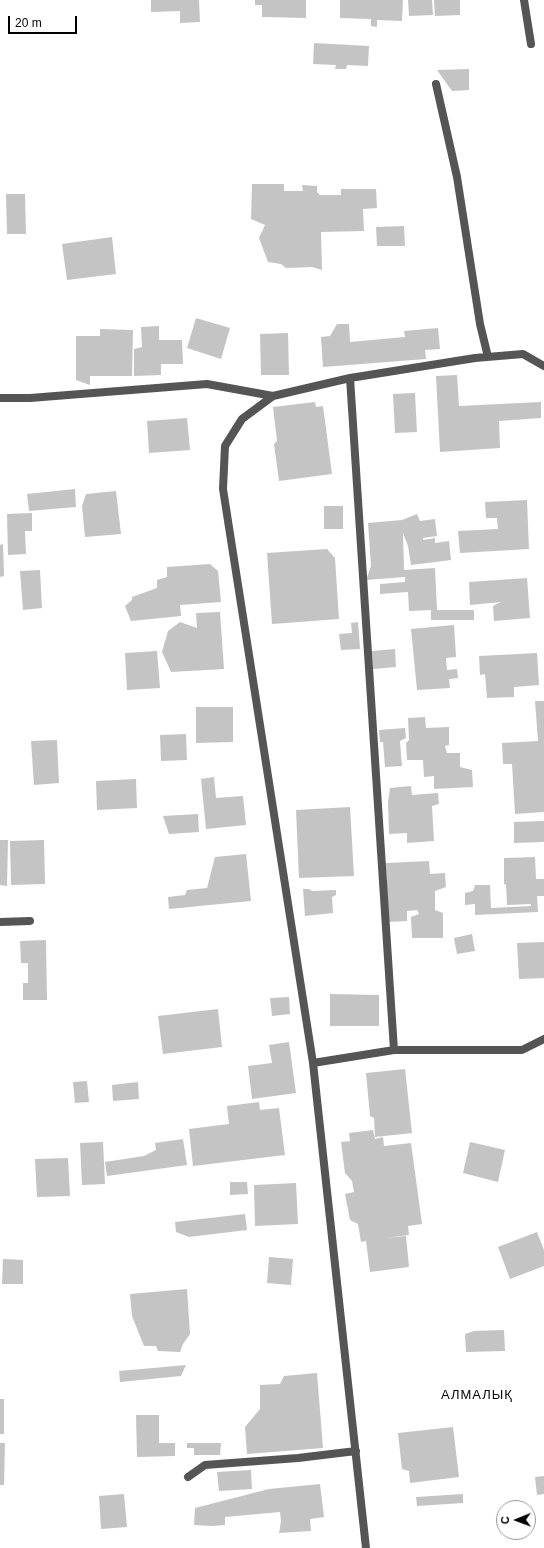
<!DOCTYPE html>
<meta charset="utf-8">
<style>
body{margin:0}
#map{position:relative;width:544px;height:1548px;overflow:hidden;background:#fff;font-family:Arial,sans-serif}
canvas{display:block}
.north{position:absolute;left:496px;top:1500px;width:40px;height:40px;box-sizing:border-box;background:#fff;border:1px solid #999;border-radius:50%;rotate:269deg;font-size:11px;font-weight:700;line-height:16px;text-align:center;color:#000}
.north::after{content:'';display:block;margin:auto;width:14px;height:18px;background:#000;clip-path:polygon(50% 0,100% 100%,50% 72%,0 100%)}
.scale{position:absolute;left:8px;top:16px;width:69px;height:18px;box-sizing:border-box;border:2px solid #000;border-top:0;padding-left:5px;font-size:12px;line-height:14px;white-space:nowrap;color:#000;-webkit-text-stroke:3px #fff;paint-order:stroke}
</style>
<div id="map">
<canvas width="544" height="1548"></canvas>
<div class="north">С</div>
<div class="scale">20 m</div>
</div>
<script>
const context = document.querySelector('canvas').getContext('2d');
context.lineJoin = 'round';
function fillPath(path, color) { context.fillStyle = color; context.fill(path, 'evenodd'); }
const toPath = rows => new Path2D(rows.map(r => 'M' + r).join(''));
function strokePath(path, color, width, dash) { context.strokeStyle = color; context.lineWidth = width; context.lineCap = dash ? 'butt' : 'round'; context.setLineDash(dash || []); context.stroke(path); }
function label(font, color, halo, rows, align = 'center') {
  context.font = font + ' Arial,sans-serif'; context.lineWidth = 3; context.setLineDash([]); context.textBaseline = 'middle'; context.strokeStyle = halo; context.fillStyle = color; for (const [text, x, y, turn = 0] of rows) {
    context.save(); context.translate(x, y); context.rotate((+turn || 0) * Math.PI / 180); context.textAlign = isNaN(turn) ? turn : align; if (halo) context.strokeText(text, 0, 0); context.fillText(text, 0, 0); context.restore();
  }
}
fillPath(toPath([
 [151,0,199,0,200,22,180,23,180,11,151,12],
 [255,0,306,0,306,18,262,17,262,5,255,5],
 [340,0,403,0,402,21,377,20,377,27,371,26,371,19,340,18],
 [408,0,432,0,433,15,409,16],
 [434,0,460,0,460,15,435,16],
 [314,43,369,46,368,66,347,65,346,69,335,69,336,65,313,64],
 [469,69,469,90,452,91,437,70],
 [252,184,284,184,284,191,303,191,302,185,317,186,317,192,320,195,341,195,341,189,376,189,377,208,363,209,364,231,321,232,322,270,312,267,286,268,281,264,268,262,259,238,265,225,251,219],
 [6,194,25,194,26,234,7,234],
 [404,226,405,246,377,246,376,227],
 [112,237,116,274,67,280,62,244],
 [196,318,230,328,221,359,187,348],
 [337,324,349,324,350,342,405,337,404,331,438,328,440,349,425,350,426,359,323,367,321,337,330,336],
 [159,326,159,340,182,340,183,364,161,364,161,375,134,376,134,349,142,347,141,327],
 [100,329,133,330,132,376,90,376,90,385,76,380,76,336,100,336],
 [288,333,289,375,261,375,260,334],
 [457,375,459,406,541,402,541,418,499,421,500,448,440,452,436,376],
 [415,393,417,432,395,433,393,394],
 [315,402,316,407,323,406,332,474,279,481,274,444,277,441,273,407],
 [187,418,190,450,149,453,147,421],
 [75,489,76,507,29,511,27,494],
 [116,491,121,534,85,537,82,506,86,494],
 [527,500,529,549,460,553,458,531,498,529,497,518,486,518,485,502],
 [324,506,343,506,343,529,324,529],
 [32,513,32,531,25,531,26,554,8,555,7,514],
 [417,514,420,521,435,519,437,536,423,538,423,540,435,538,435,543,449,541,451,560,411,565,408,546,403,533,404,570,435,568,437,610,474,610,474,620,431,620,431,610,409,611,408,592,380,594,380,584,405,582,405,577,366,580,371,566,368,523,402,520],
 [3,544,4,576,0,577,0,545],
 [327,549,335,558,339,619,272,624,267,553],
 [210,564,218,571,221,602,180,605,181,616,131,621,125,606,132,600,132,597,157,588,157,580,167,577,167,567],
 [40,570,42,608,23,610,20,571],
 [527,578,530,618,494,621,493,606,501,602,470,605,469,582],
 [220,612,224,669,171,672,162,652,168,631,180,622,197,628,196,613],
 [358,622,360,649,341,650,339,634,352,633,351,623],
 [454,625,456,657,446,658,447,670,457,669,458,678,449,679,450,688,417,690,411,629],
 [395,649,396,667,373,669,372,651],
 [157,651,160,688,127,690,125,653],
 [537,653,539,685,514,687,514,697,487,698,485,674,480,675,479,656],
 [535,701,544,701,544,812,515,814,512,764,503,764,502,743,538,741],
 [196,707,233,707,233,742,196,743],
 [425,717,426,728,449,727,449,745,445,746,447,753,460,753,460,767,472,770,473,787,434,789,434,776,424,777,423,760,407,760,406,743,409,740,408,718],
 [405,728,406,738,400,741,402,766,385,767,383,742,380,742,379,730],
 [186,734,187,760,161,761,160,735],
 [57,740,59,783,34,785,31,741],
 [214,777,216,798,243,796,246,825,206,829,201,779],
 [136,779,137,808,97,810,96,781],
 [411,786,412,795,438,793,439,804,432,806,434,841,407,843,407,833,389,834,388,802,390,788],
 [350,807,354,876,299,878,296,810],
 [198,814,199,832,169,834,163,816],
 [544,821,544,842,514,843,514,822],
 [0,840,8,840,7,886,0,885],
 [44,840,45,884,11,885,10,841],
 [246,854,251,901,169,909,168,897,185,895,187,890,207,888,215,857],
 [535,857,536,879,544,879,544,896,537,896,538,912,475,915,475,904,465,905,465,893,473,891,475,885,490,885,491,908,531,906,531,904,507,905,506,885,504,884,504,858],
 [429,861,430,874,445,873,446,887,435,891,435,910,443,913,443,938,412,938,411,917,419,914,417,910,407,911,407,921,388,922,386,863],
 [303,889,309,889,312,891,336,890,336,895,332,897,333,913,305,916],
 [472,934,475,951,457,954,454,938],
 [46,940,47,1000,23,1000,23,983,28,983,28,963,21,963,20,941],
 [544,942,544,978,519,979,517,943],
 [330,994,379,995,379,1026,330,1026],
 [289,997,290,1014,272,1016,270,998],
 [218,1009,222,1047,163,1054,158,1016],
 [289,1042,296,1093,252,1099,248,1066,272,1063,269,1045],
 [405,1069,412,1133,375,1137,374,1118,370,1116,366,1073],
 [87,1081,89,1102,75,1103,73,1082],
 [138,1082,139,1099,113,1101,112,1085],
 [259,1102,260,1110,279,1108,285,1155,193,1166,189,1129,229,1124,227,1106],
 [373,1130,375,1139,383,1137,384,1146,411,1143,422,1224,408,1226,409,1235,385,1238,406,1236,409,1267,370,1272,366,1241,361,1242,358,1224,350,1220,345,1194,354,1192,352,1181,345,1173,341,1142,350,1141,349,1133],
 [183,1139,187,1165,107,1176,105,1162,144,1156,156,1150,155,1143],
 [103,1142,105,1184,82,1185,80,1143],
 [470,1142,505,1150,498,1182,463,1173],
 [68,1158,70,1196,37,1197,35,1159],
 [230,1182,247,1182,248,1194,230,1195],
 [296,1183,298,1224,255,1226,254,1185],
 [245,1214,247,1230,189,1237,176,1232,175,1222],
 [537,1232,544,1250,544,1266,510,1279,498,1247],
 [269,1257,293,1259,291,1285,267,1283],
 [3,1259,23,1260,23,1284,2,1284],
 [187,1289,190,1334,183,1344,180,1352,158,1351,156,1346,144,1346,132,1316,130,1294],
 [504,1330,505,1351,466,1352,465,1334,474,1331],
 [186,1365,181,1376,120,1382,119,1371],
 [317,1373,323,1448,247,1454,245,1427,260,1409,260,1385,280,1384,284,1376],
 [0,1399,4,1399,4,1434,0,1434],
 [136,1415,159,1415,159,1443,175,1443,175,1456,137,1457],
 [453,1427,459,1477,410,1483,409,1471,402,1469,398,1433],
 [0,1443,5,1443,4,1485,0,1485],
 [187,1443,221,1443,220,1455,194,1455,194,1448,187,1448],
 [251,1470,252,1489,219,1491,217,1472],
 [544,1476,544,1494,537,1495,535,1477],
 [320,1484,324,1517,310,1519,311,1531,279,1533,281,1521,280,1512,225,1517,225,1525,212,1526,194,1525,195,1508,269,1489],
 [124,1494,127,1527,101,1529,99,1496],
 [463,1494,463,1503,417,1506,416,1497]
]), '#c4c4c4');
strokePath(toPath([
 [524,0,531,44],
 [436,84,457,177,480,324,488,357],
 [350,378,394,1050],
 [0,398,30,398,207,384,273,396],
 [0,922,30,921],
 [313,1063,394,1050,522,1050,544,1039],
 [188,1477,205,1465,298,1458,356,1451],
 [366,1548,313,1063,223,489,225,446,242,419,273,396,350,378,475,358,523,354,544,366]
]), '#555', 8);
context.letterSpacing = '1px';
label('13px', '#000', '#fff', [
 ["АЛМАЛЫҚ",477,1395]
]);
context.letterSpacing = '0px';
</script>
